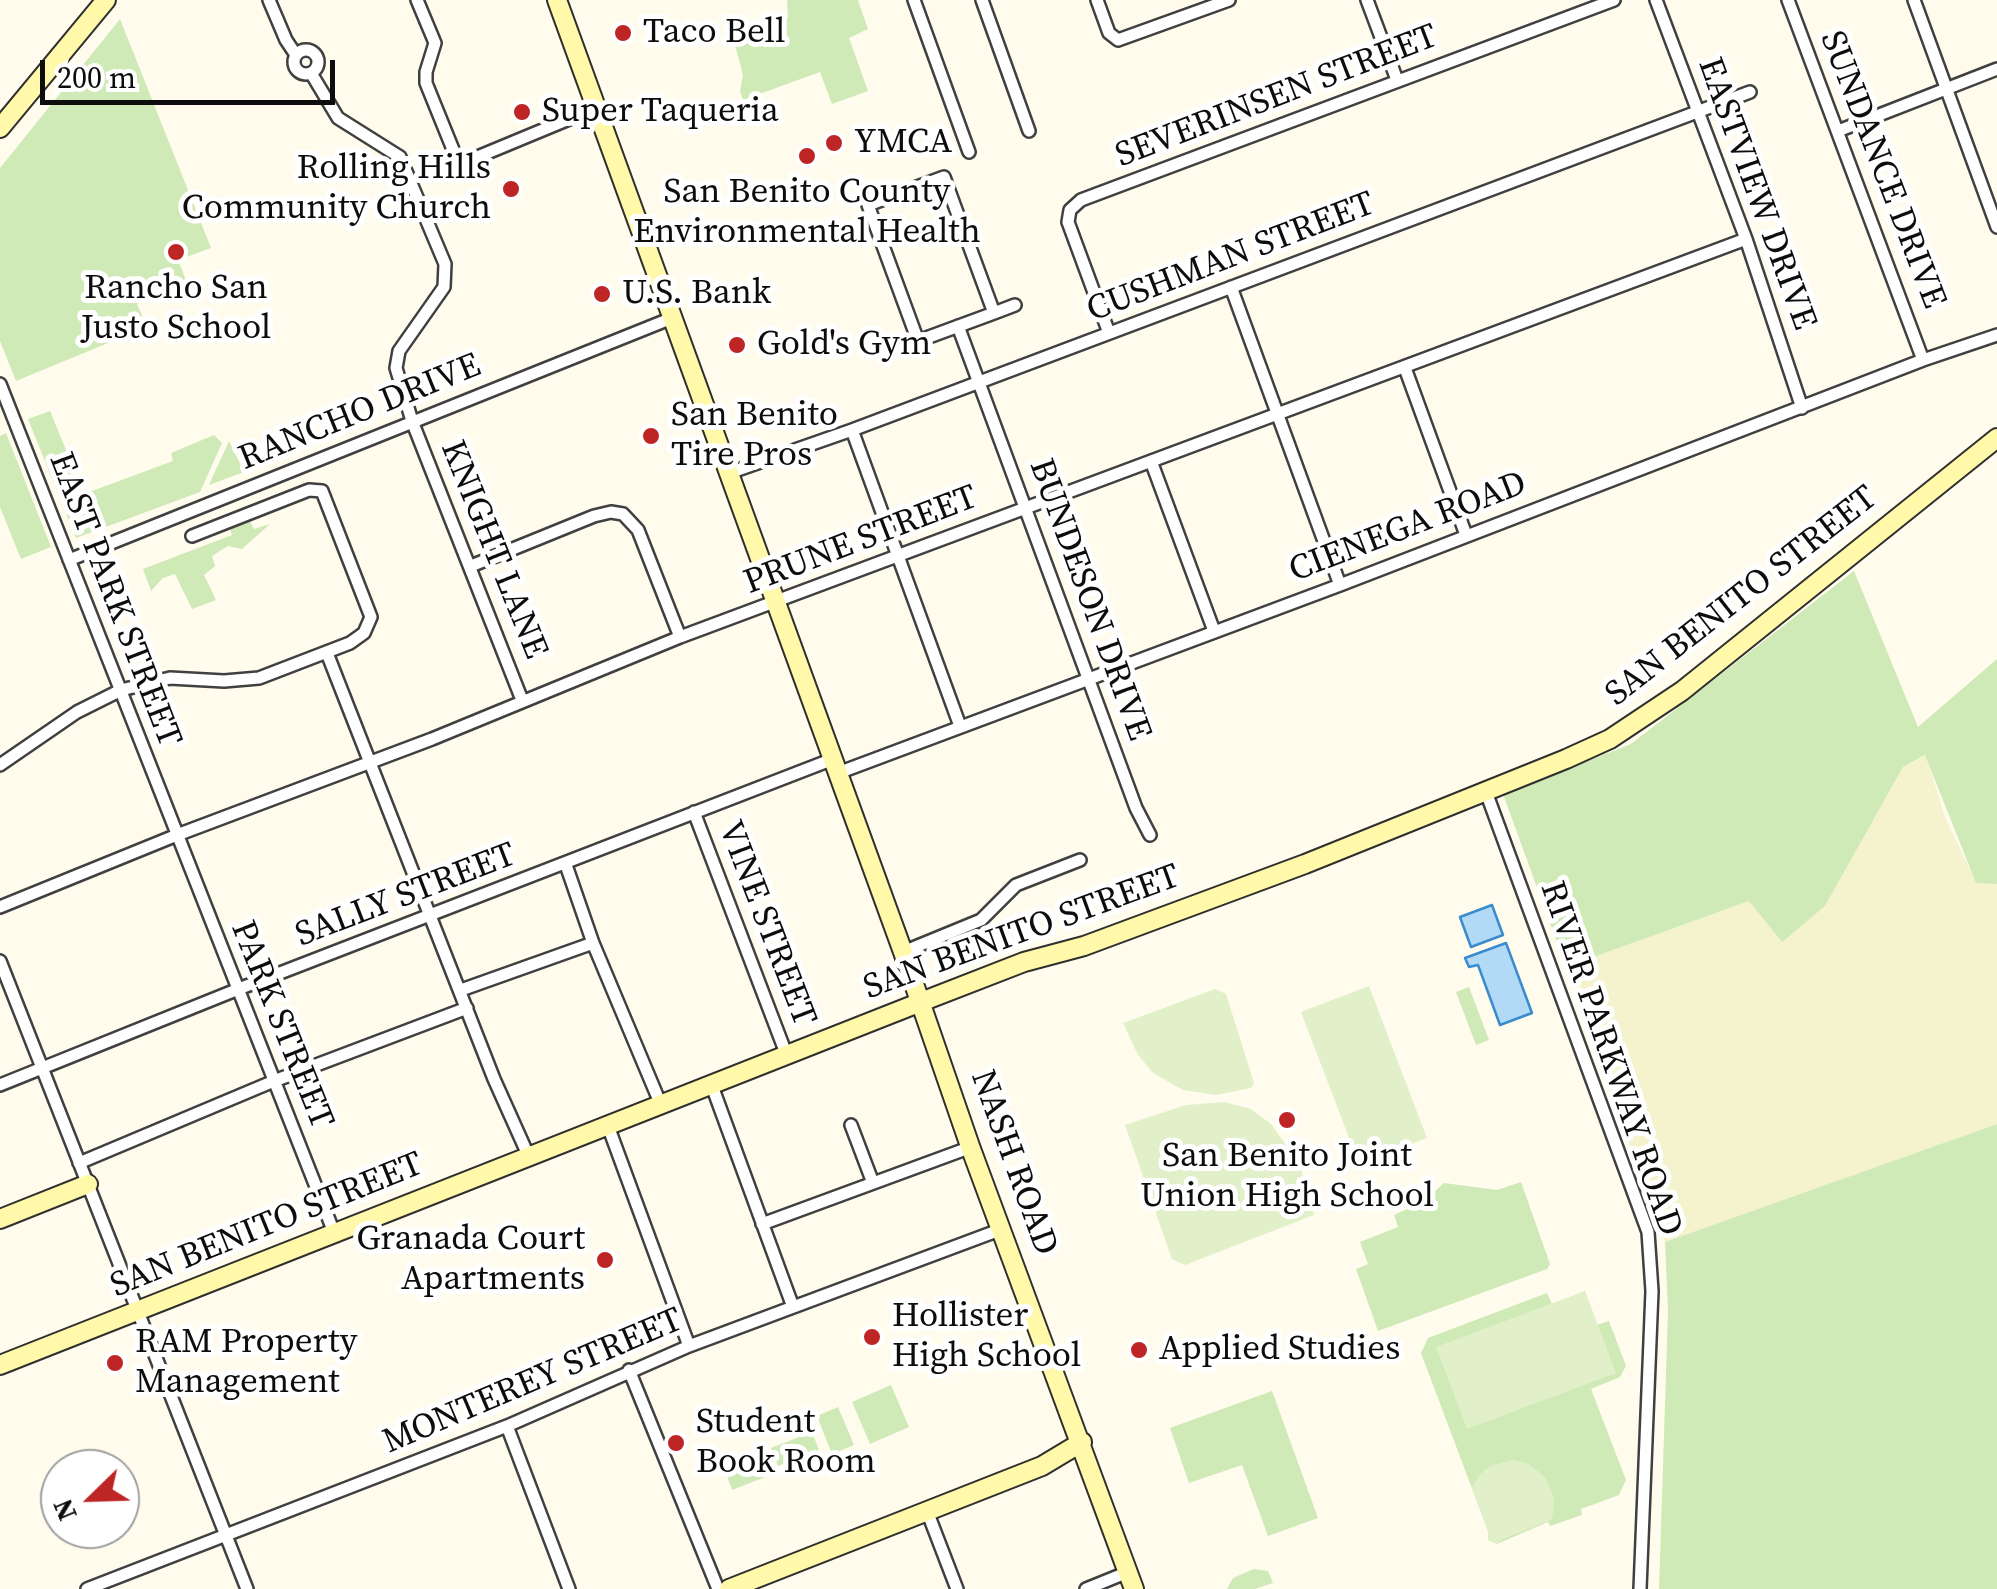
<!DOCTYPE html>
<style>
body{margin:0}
#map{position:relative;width:1997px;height:1589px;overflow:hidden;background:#fffcee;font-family:"Source Serif 4",serif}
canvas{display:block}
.north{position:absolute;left:40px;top:1449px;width:100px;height:100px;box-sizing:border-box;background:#fff;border:2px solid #9e9e9e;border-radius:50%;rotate:247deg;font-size:28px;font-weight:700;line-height:40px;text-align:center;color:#0d0d0d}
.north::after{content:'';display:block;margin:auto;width:35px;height:45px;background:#be2525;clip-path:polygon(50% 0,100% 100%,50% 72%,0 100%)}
.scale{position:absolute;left:40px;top:60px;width:295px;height:45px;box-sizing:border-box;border:5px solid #0d0d0d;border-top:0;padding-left:12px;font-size:30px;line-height:35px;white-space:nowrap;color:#0d0d0d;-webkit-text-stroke:8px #fff;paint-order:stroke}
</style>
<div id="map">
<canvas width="1997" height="1589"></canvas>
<div class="north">N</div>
<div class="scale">200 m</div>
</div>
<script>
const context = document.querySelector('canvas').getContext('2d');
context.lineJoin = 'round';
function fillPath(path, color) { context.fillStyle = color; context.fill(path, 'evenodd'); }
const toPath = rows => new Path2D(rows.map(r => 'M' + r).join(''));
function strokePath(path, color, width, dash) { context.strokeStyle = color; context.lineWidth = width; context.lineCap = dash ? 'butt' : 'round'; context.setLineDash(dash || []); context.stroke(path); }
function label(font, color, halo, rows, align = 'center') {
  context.font = font + ' "Source Serif 4",serif'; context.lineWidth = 10; context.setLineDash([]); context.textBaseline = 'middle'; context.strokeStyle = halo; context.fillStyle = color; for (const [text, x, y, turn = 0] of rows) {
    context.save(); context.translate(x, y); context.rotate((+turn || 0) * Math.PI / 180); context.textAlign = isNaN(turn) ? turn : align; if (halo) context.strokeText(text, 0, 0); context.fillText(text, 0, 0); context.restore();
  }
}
fillPath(toPath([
 [1926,755,1945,817,1976,882,1997,884,1997,1124,1665,1242,1566,967,1749,901,1782,941,1825,906,1903,767]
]), '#f5f3ce');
fillPath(toPath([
 [787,0,858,0,868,29,849,38,868,91,832,104,820,72,743,100,740,91,743,75,735,45,744,34,788,18],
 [120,19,211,248,178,260,187,283,137,304,147,327,16,381,0,341,0,168],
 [50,411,84,494,173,461,171,453,214,435,222,443,200,492,76,538,28,419],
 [6,433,51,547,21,559,0,507,0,436],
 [229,441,244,472,209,485],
 [249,519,254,529,270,524,242,549,228,546,212,556,215,566,204,575,216,600,192,609,175,574,163,578,151,591,143,569,232,535,229,526],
 [1854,571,1918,727,1997,659,1997,884,1976,883,1925,755,1903,767,1825,906,1782,942,1749,901,1566,967,1503,794,1631,744],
 [1469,987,1489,1040,1476,1045,1456,992],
 [1997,1124,1997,1589,1659,1589,1668,1311,1665,1242],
 [1521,1182,1550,1264,1547,1269,1378,1331,1356,1269,1368,1264,1360,1242,1398,1227,1394,1215,1423,1202,1444,1183,1497,1190],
 [1585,1291,1597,1325,1609,1321,1626,1366,1620,1377,1591,1389,1626,1480,1619,1495,1581,1509,1582,1515,1550,1526,1548,1522,1497,1544,1488,1540,1488,1531,1421,1353,1428,1338,1547,1293,1552,1304],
 [891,1385,909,1427,870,1444,852,1402],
 [1272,1391,1318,1518,1268,1536,1242,1465,1189,1483,1170,1428],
 [838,1407,854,1445,832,1454,817,1416],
 [812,1432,819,1450,778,1466,771,1448],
 [759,1451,768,1476,732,1490,723,1465],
 [1254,1569,1268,1571,1273,1583,1255,1589,1227,1589,1233,1578]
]), '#cfe9b7');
fillPath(toPath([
 [1369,986,1427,1138,1359,1164,1301,1012],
 [1215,989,1226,994,1254,1083,1251,1088,1216,1095,1183,1090,1153,1073,1138,1055,1123,1023],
 [1224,1102,1251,1109,1271,1124,1300,1165,1314,1215,1185,1265,1172,1259,1125,1125,1186,1105],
 [1585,1291,1616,1373,1467,1429,1436,1347],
 [1514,1460,1529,1464,1546,1478,1554,1498,1553,1513,1551,1520,1503,1539,1497,1544,1488,1540,1488,1531,1472,1487,1480,1474,1492,1465]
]), '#e1f0c9');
const water = toPath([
 [1492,905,1503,935,1471,947,1460,917,1492,905],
 [1506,943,1532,1013,1500,1025,1478,965,1469,967,1465,958,1506,943]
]);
fillPath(water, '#b2daf6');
strokePath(water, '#398bce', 2.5);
const street = toPath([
 [269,0,286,40,296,55],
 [417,0,435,43,426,72,426,83,454,152,461,158,475,158,598,107],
 [914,0,969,152],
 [982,0,1029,131],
 [1097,0,1109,33,1118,40,1229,0],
 [1367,0,1397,80],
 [1656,0,1746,239,1802,408],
 [1788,0,1923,360],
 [1914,0,1997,227],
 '294 62a12 12 0 1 1 24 0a12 12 0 1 1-24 0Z',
 [311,73,338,118,400,157,445,264,444,287,399,351,396,368,412,421,522,700],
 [1838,131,1997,69],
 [1231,287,1340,585],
 [994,313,944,177,868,205,918,341,994,313,1015,305],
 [958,326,1136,808,1150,835],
 [1109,333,1068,222,1070,210,1081,200,1614,0],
 [1405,368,1466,535],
 [0,384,335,1235],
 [852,430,960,726],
 [1151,461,1214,631],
 [729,473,852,430,1750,92],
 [69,560,672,318],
 [471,566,594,516,611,512,623,514,638,530,680,637],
 [327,653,494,1079,529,1157],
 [0,765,77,712,121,690,170,678,224,681,259,678,350,643,364,633,371,617,322,491,309,490,192,536],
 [838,773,1340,585,1923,360,1997,335],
 [1486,792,1648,1232,1652,1291,1640,1589],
 [694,812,787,1056],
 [566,865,593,943,661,1105],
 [0,907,177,835,432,739,680,637,1746,239],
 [903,952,981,920,1016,885,1080,860],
 [0,961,247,1589],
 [461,990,593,943],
 [0,1085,236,990,833,759],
 [712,1086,793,1307],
 [851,1125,873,1183],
 [608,1126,689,1346],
 [79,1163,274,1081,467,1008],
 [762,1224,963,1150],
 [629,1370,718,1589],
 [507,1426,569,1589],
 [927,1511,957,1589],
 [87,1589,507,1426,689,1346,1002,1229],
 [1086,1589,1128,1572]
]);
const secondary = toPath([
 [557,0,903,952,971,1149,1134,1589],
 [0,128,106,0],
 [0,1219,88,1184],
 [0,1365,921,1002,1024,962,1084,946,1305,864,1566,759,1610,739,1682,691,1997,438],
 [729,1589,1042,1466,1082,1442]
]);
strokePath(street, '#404040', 16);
strokePath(secondary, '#2f2f2f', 22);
strokePath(street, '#fff', 11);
strokePath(secondary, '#fff9a9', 18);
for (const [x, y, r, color] of [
 [623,33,10,"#be2525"],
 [522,112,10,"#be2525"],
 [834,143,10,"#be2525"],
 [807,156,10,"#be2525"],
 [511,189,10,"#be2525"],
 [176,252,10,"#be2525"],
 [602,294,10,"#be2525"],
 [737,345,10,"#be2525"],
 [651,436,10,"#be2525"],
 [1287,1120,10,"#be2525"],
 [605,1260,10,"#be2525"],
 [872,1337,10,"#be2525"],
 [1139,1350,10,"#be2525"],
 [115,1363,10,"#be2525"],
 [676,1443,10,"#be2525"]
]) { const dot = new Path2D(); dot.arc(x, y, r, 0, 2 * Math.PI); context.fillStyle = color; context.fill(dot); strokePath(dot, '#fff', 4); }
label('35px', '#0d0d0d', '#fff', [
 ["Taco Bell",643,33],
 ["Super Taqueria",542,112],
 ["YMCA",854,143],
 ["Rolling Hills",491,169,"right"],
 ["Community Church",491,209,"right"],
 ["San Benito County",807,193,"center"],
 ["Environmental Health",807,233,"center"],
 ["Rancho San",176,289,"center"],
 ["Justo School",176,329,"center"],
 ["U.S. Bank",622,294],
 ["Gold's Gym",757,345],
 ["San Benito",671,416],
 ["Tire Pros",671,456],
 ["San Benito Joint",1287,1157,"center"],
 ["Union High School",1287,1197,"center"],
 ["Granada Court",585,1240,"right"],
 ["Apartments",585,1280,"right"],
 ["Hollister",892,1317],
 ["High School",892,1357],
 ["RAM Property",135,1343],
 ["Management",135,1383],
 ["Applied Studies",1159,1350],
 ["Student",696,1423],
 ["Book Room",696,1463]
], 'left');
label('35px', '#0d0d0d', '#fff', [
 ["SEVERINSEN STREET",1277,97,-21],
 ["SUNDANCE DRIVE",1882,170,69],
 ["EASTVIEW DRIVE",1756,194,70],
 ["CUSHMAN STREET",1231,258,-21],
 ["RANCHO DRIVE",360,413,-22],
 ["CIENEGA ROAD",1408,528,-21],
 ["PRUNE STREET",861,541,-21],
 ["KNIGHT LANE",493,550,68],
 ["SAN BENITO STREET",1742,597,-38],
 ["EAST PARK STREET",114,600,69],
 ["BUNDESON DRIVE",1089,600,70],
 ["SALLY STREET",406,896,-21],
 ["VINE STREET",766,924,69],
 ["SAN BENITO STREET",1022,933,-20],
 ["PARK STREET",281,1025,68],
 ["RIVER PARKWAY ROAD",1610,1059,71],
 ["NASH ROAD",1013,1163,70],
 ["SAN BENITO STREET",267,1226,-22],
 ["MONTEREY STREET",533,1382,-23]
]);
</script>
